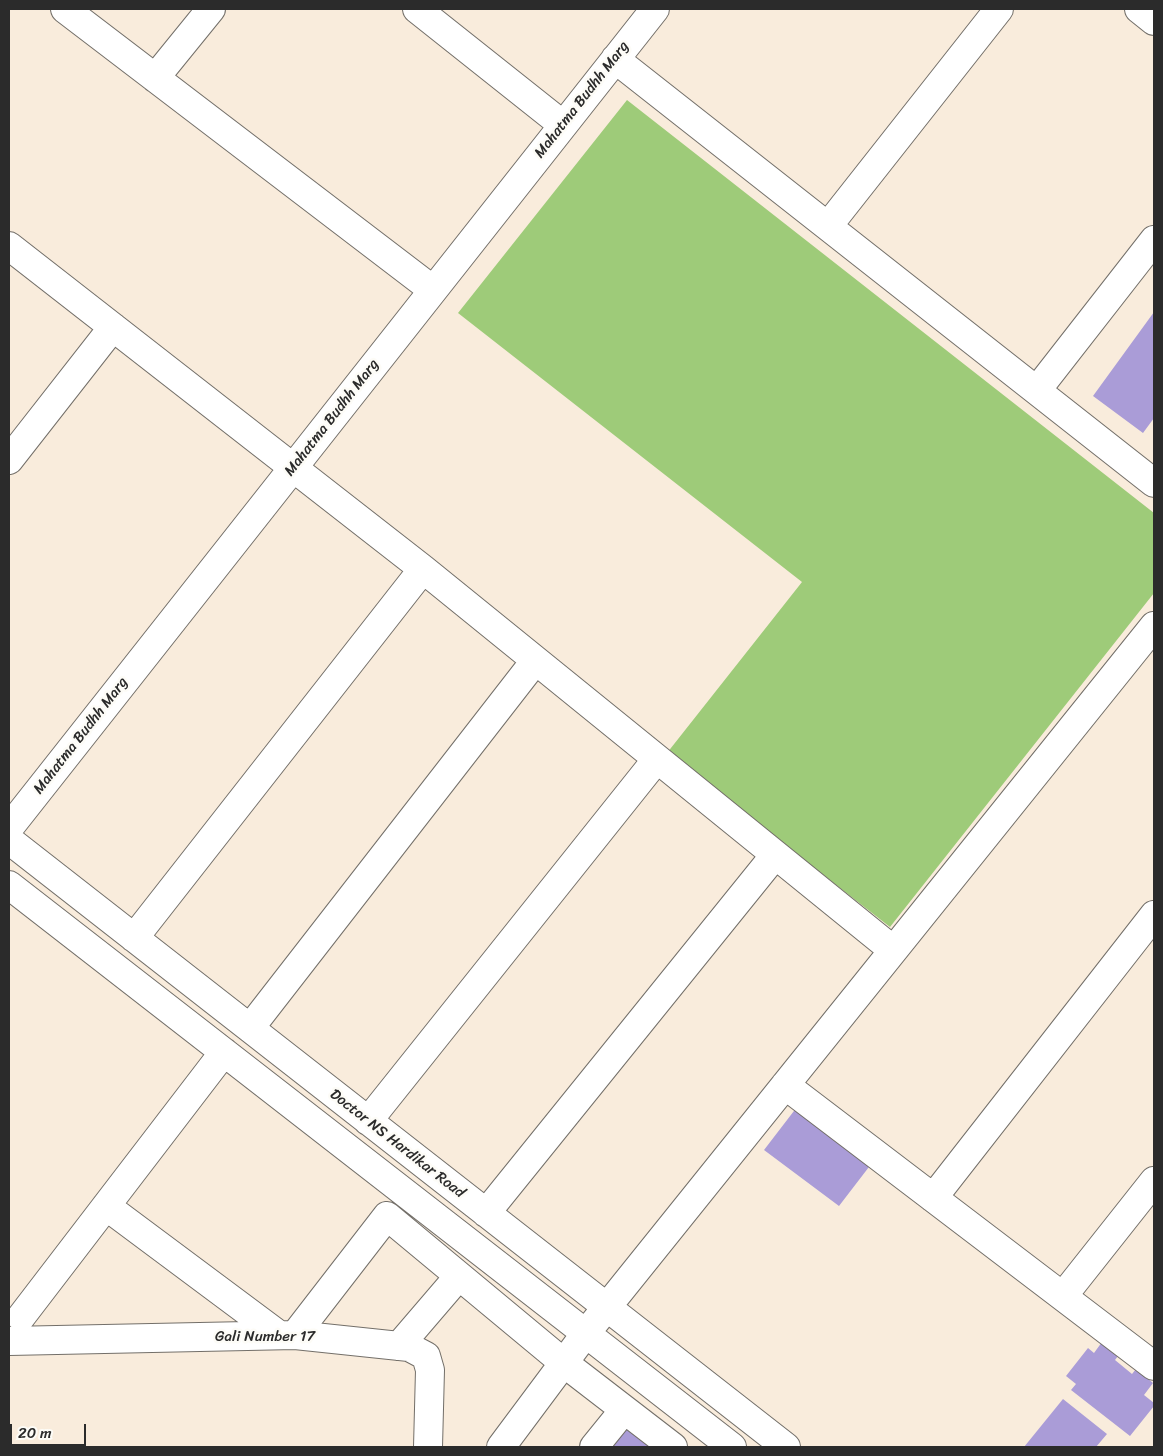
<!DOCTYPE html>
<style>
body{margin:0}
#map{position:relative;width:1163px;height:1456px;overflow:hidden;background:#f9ecdc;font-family:Sriracha,sans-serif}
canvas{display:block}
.frame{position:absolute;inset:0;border:10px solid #2b2b2b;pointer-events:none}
.scale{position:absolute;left:10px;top:1424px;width:76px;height:22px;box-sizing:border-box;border:2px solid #2b2b2b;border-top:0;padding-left:6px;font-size:15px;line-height:18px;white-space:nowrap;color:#2b2b2b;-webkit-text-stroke:4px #fdfcf7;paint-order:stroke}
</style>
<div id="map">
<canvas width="1163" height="1456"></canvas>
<div class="frame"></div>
<div class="scale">20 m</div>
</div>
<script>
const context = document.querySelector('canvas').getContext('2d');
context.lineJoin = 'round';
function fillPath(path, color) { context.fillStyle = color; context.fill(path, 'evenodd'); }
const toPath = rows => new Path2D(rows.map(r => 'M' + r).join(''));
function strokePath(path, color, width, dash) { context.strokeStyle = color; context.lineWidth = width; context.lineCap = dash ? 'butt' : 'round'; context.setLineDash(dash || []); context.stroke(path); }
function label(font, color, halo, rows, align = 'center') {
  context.font = font + ' Sriracha,sans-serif'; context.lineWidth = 5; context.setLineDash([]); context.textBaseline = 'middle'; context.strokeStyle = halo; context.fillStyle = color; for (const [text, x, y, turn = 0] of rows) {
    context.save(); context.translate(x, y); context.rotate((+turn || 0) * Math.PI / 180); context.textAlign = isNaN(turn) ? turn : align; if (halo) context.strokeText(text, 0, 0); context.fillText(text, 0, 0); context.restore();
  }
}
fillPath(toPath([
 [627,100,1154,513,1154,593,890,927,667,753,802,582,458,313]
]), '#9ecb79');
fillPath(toPath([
 [1154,312,1154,418,1143,433,1093,396],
 [797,1107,872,1163,839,1206,764,1150],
 [1102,1342,1118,1356,1115,1360,1132,1374,1136,1369,1153,1383,1144,1395,1154,1403,1154,1406,1130,1436,1071,1390,1076,1384,1066,1376,1088,1348,1094,1353],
 [1063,1399,1107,1434,1096,1447,1024,1447],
 [624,1416,672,1447,604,1447]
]), '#aa9cd7');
const minor = toPath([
 [65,9,433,290],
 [417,9,563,125],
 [1139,9,1154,21],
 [615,59,1154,483],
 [155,78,211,9],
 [828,226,999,9],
 [9,246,423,569,893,950],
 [1037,390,1154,240],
 [9,460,113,327],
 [9,828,655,9],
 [9,840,786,1447],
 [9,885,732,1447],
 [134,938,423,569],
 [250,1028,535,661],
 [785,1085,1154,1366],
 [368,1121,657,759],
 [933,1198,1154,915],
 [106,1206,279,1335],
 [486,1213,775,855],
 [1063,1296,1154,1181],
 [21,1317,224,1052],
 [295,1335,387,1216,564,1363,673,1447],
 [9,1341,295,1335,409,1347,426,1356,430,1370,428,1447],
 [399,1346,459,1276],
 [501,1447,586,1333,1154,626],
 [594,1447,624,1410]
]);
strokePath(minor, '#736f69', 30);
strokePath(minor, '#fff', 28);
label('15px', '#2b2b2b', '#fdfcf7', [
 ["Mahatma Budhh Marg",582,100,-52],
 ["Mahatma Budhh Marg",332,418,-52],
 ["Mahatma Budhh Marg",81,736,-52],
 ["Doctor NS Hardikar Road",397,1144,38],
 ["Gali Number 17",265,1337]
]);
</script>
